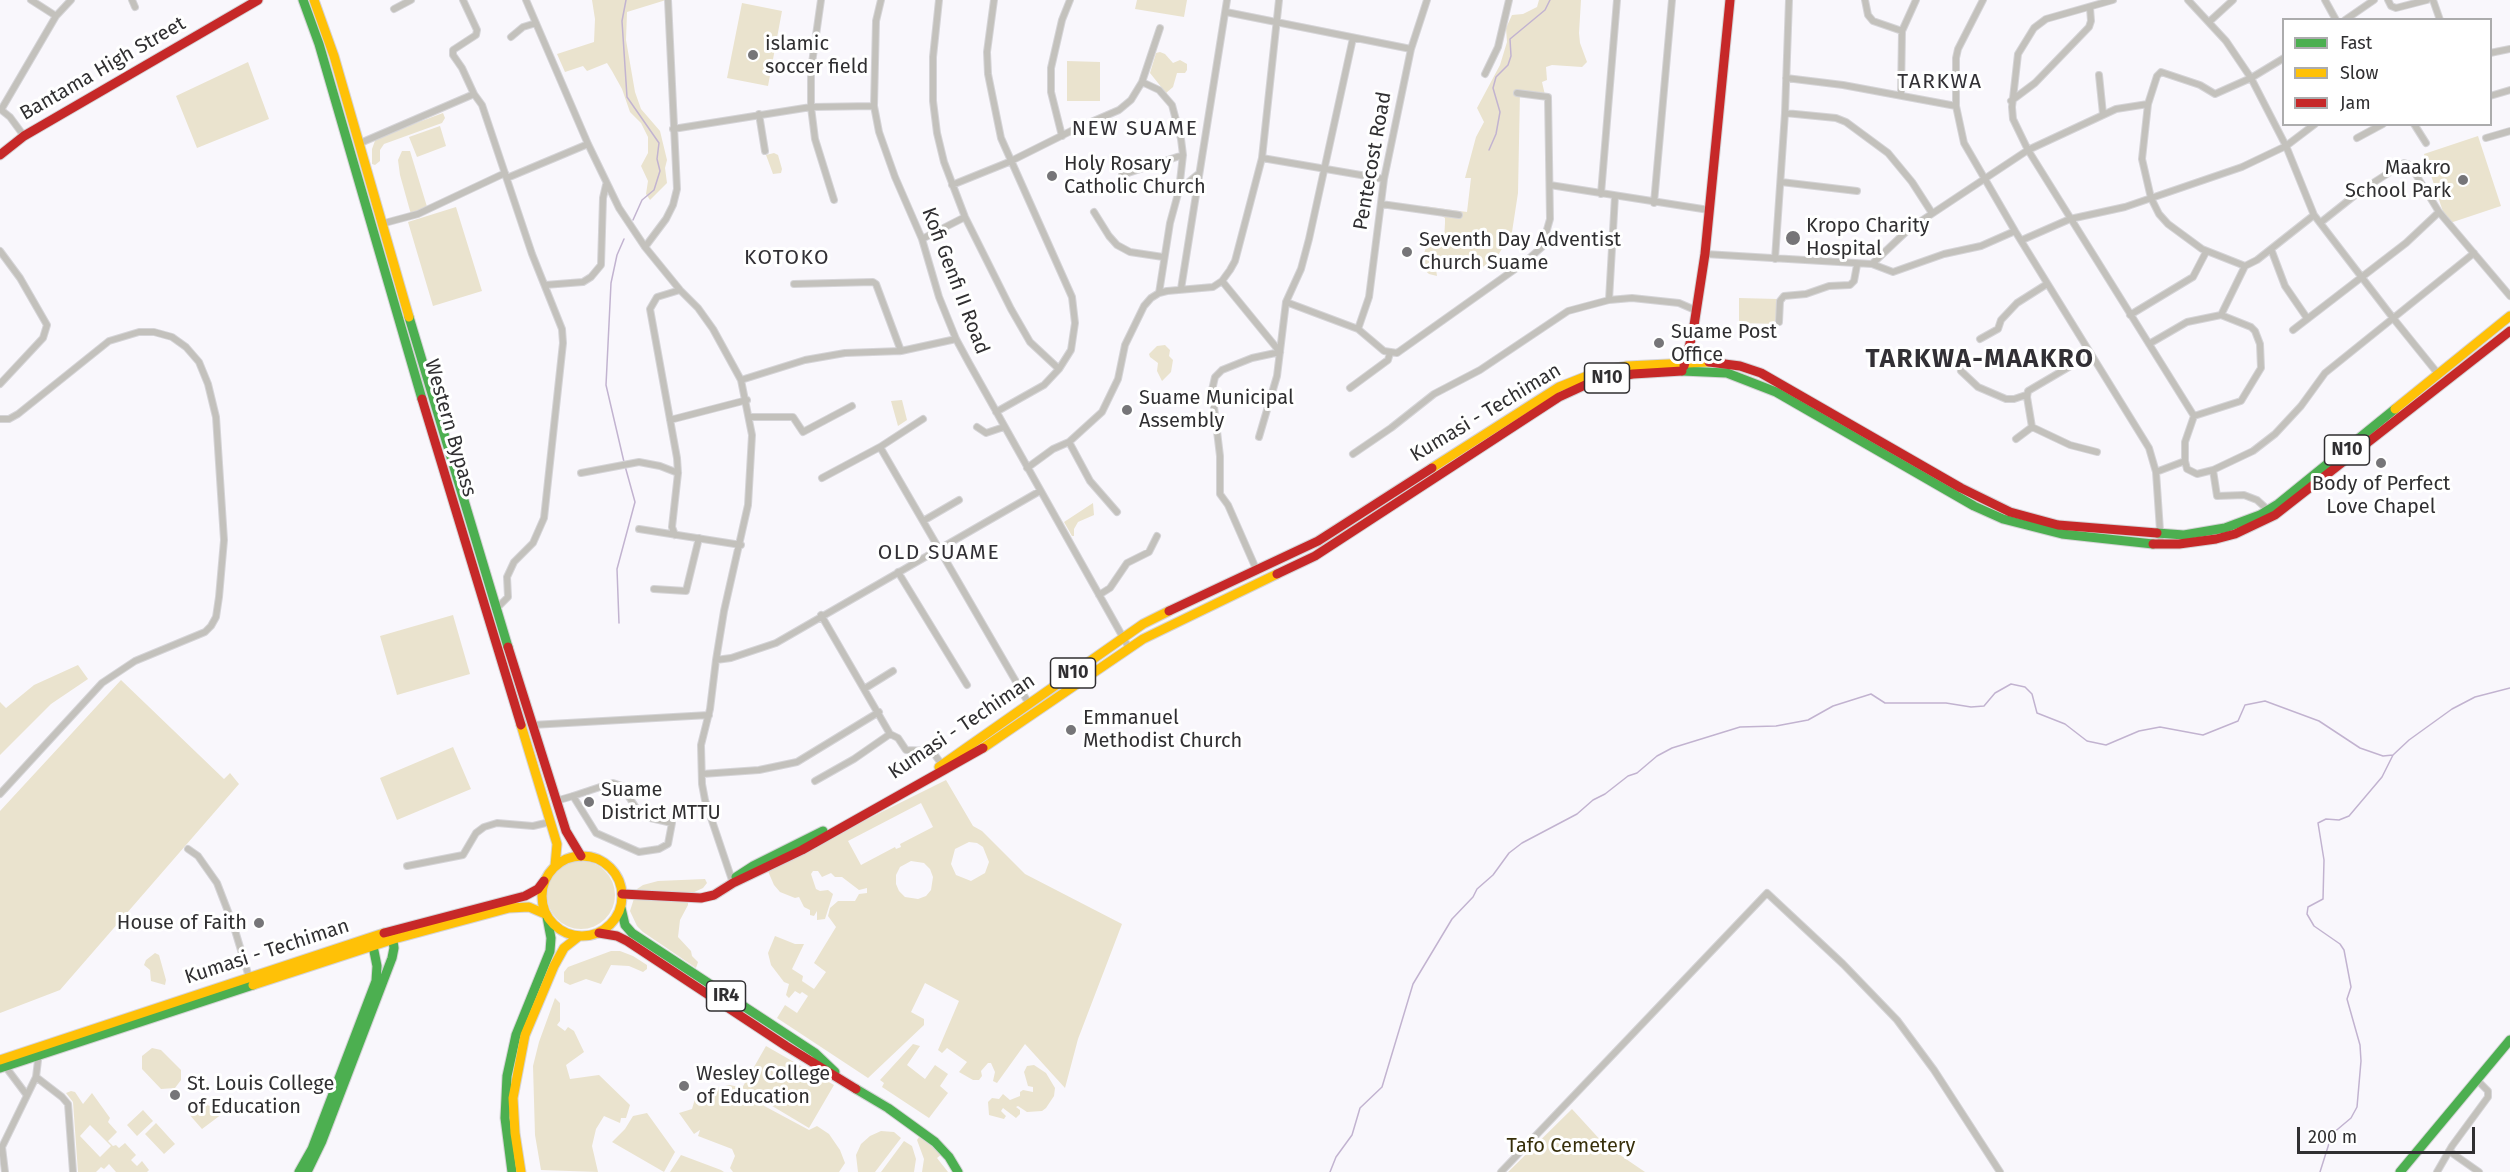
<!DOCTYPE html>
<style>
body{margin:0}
#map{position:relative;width:2510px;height:1172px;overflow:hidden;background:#f9f7fc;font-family:"Fira Sans",sans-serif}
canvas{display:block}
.legend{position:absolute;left:2282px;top:18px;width:210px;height:108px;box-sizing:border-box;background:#fff;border:2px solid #acacad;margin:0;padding:8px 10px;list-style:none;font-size:18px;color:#302f31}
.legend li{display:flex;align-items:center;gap:12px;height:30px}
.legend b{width:30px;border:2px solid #acacad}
.scale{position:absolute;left:2297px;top:1127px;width:178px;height:27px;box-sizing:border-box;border:3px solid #302f31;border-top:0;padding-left:8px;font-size:18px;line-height:21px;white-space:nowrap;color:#302f31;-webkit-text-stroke:4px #fff;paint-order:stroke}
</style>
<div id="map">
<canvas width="2510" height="1172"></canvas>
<ul class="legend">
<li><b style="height:8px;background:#4caf50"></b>Fast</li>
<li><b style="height:8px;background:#ffc107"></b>Slow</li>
<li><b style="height:8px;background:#c62828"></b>Jam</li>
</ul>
<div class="scale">200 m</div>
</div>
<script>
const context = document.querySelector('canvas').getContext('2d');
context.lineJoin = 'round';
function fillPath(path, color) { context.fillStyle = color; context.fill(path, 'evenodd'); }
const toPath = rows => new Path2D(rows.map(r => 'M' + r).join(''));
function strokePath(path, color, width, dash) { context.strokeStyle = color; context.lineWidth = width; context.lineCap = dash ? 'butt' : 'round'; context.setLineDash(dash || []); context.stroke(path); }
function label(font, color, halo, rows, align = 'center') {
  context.font = font + ' "Fira Sans",sans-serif'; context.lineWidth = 6; context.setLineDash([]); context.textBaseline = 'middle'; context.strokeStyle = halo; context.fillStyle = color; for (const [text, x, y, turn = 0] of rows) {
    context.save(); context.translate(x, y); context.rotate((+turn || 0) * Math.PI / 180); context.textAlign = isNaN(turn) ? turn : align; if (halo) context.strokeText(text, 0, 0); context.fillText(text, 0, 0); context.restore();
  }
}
fillPath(toPath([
 [592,0,666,0,627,12,626,40,635,92,641,109,660,131,667,160,665,168,667,183,650,200,646,194,648,181,641,166,648,153,648,137,641,123,630,112,622,89,612,71,607,63,587,71,583,66,565,72,557,54,594,42,595,19],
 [1137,0,1187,0,1184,17,1135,9],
 [1539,0,1581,0,1579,33,1580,43,1587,62,1582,67,1552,65,1546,67,1547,80,1542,82,1545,95,1520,91,1518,193,1512,232,1497,257,1480,269,1473,269,1459,255,1448,256,1441,261,1436,269,1437,276,1429,274,1420,266,1427,244,1444,240,1445,223,1445,218,1424,206,1467,212,1471,178,1465,178,1476,137,1484,122,1477,108,1500,65,1507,42,1506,28,1512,15,1523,14,1537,7],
 [742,3,782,11,768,86,727,78],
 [1160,52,1165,54,1173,63,1180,60,1187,64,1187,70,1185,73,1177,73,1173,87,1166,93,1150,73,1156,53],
 [1067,61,1100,62,1100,101,1067,101],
 [248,62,269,119,197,148,176,96],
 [443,113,445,118,442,123,384,144,380,150,380,161,375,165,372,164,372,149,376,138],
 [440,126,446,146,417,157,409,137],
 [2478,136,2501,206,2447,224,2424,154],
 [402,151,410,151,428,210,416,218,412,218,400,175,398,160],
 [774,153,778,155,782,169,781,173,773,174,766,155],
 [456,207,482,291,433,306,408,222],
 [1739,298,1778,299,1777,324,1739,323],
 [1165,345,1170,350,1169,356,1173,360,1171,372,1162,381,1157,371,1158,363,1150,357,1149,354,1157,346],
 [902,400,907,420,898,426,891,401],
 [1093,503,1094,515,1078,522,1074,529,1074,536,1072,536,1064,522],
 [453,615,470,674,397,695,380,636],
 [78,665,88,679,51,704,0,755,0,702,6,708,34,685],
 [121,680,224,779,230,773,239,784,60,990,0,1013,0,811],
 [453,747,471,789,397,820,380,778],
 [946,780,973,826,982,831,1025,874,1122,924,1078,1039,1065,1088,1025,1044,997,1083,993,1081,995,1072,991,1063,988,1063,981,1071,982,1076,979,1080,973,1080,959,1072,967,1062,947,1048,942,1053,938,1050,959,1001,925,983,911,1012,924,1019,924,1025,868,1078,777,1018,785,1005,797,1013,808,996,802,992,800,994,795,991,789,998,786,995,789,984,784,982,771,965,768,953,775,936,795,944,804,944,792,969,803,976,802,981,814,989,826,972,814,963,836,927,828,916,830,908,838,901,855,901,859,894,867,893,867,888,859,890,842,877,835,877,831,873,822,877,818,871,813,871,811,874,816,889,820,891,828,890,833,894,825,919,817,920,817,911,814,916,810,915,810,910,804,907,799,897,795,898,780,892,774,885,767,869],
 [921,803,933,827,900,844,901,847,896,849,895,847,861,865,848,841],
 [969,842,977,843,983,847,989,862,985,873,971,881,956,875,951,864,955,849],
 [911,861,924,863,930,869,933,877,931,890,926,896,918,899,905,897,899,891,896,884,896,875,900,867],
 '547 895a34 34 0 1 1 68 0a34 34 0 1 1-68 0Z',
 [705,879,707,883,703,888,688,895,688,905,680,920,678,937,691,951,692,956,698,962,696,968,643,932,637,926,630,911,637,889,643,885,658,881],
 [611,951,620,951,633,956,647,965,647,969,643,972,629,966,611,965,601,984,586,979,570,985,564,982,564,972,568,967],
 [155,953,159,955,166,980,165,985,151,981,150,970,144,965,146,960],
 [555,998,560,1003,560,1021,557,1025,565,1031,568,1027,574,1031,584,1052,566,1065,570,1079,599,1075,630,1105,626,1118,621,1118,620,1123,604,1116,596,1129,592,1146,598,1172,541,1170,535,1135,533,1066,539,1042],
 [913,1044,920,1046,907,1065,925,1079,935,1065,948,1074,940,1086,948,1093,929,1118,882,1087,884,1083,880,1080],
 [766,1046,834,1085,809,1128,742,1088],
 [152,1048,161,1050,181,1070,181,1080,175,1088,161,1089,142,1069,142,1056],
 [1034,1065,1046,1073,1055,1088,1054,1096,1046,1108,1042,1111,1027,1112,1018,1106,1016,1107,1020,1110,1020,1114,1016,1118,1003,1108,1001,1111,1006,1116,1004,1119,989,1115,988,1102,992,1098,999,1099,1003,1094,1010,1100,1020,1096,1020,1092,1023,1090,1033,1092,1033,1087,1028,1086,1024,1072,1027,1066],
 [730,1085,739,1087,742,1094,809,1130,817,1126,829,1134,840,1150,845,1163,839,1172,733,1172,730,1168,735,1156,732,1149,698,1136,700,1130,694,1134,679,1113,692,1109,697,1092],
 [71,1091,75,1092,83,1104,92,1093,110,1118,108,1122,117,1132,108,1141,113,1146,116,1145,119,1148,125,1143,136,1155,131,1160,137,1166,142,1161,149,1170,147,1172,116,1172,109,1164,104,1169,101,1167,96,1172,78,1172,73,1102,66,1093],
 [90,1125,111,1146,100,1157,80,1136],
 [202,1098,209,1106,213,1104,222,1114,202,1129,188,1113],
 [1572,1109,1604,1144,1645,1172,1508,1172],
 [143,1110,153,1121,137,1136,127,1125],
 [647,1113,675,1152,664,1172,612,1142,625,1129,633,1116],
 [156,1123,175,1144,164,1154,145,1134],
 [881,1131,894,1132,901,1138,875,1172,858,1172,856,1155,861,1144,870,1136],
 [921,1134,942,1154,937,1158,948,1172,922,1172,924,1159,917,1140],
 [904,1141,912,1146,916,1159,914,1172,881,1172],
 [681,1155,721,1170,724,1172,670,1172]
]), '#eae3ce');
strokePath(toPath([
 [626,0,622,21,627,97,659,143,657,159,660,171,654,190,642,200,633,220],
 [1489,150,1496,134,1500,112,1493,88,1496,77,1508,65,1511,56,1510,39,1545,10,1550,0],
 [624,239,617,255,611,283,606,385,624,462],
 [619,623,617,569,635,502,625,466],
 [1330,1172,1336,1157,1352,1135,1360,1108,1382,1087,1413,984,1452,919,1473,897,1477,889,1493,875,1509,853,1522,843,1577,814,1593,800,1605,794,1628,776,1637,773,1657,756,1672,748,1740,727,1776,726,1808,720,1833,706,1871,694,1885,703,1946,703,1971,707,1984,706,1995,693,2011,684,2025,687,2032,694,2037,713,2065,724,2087,741,2106,745,2139,731,2160,727,2203,735,2238,721,2245,705,2265,701,2319,721,2360,748,2383,756,2393,755,2409,740,2452,709,2475,697,2510,688],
 [2320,1172,2332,1134,2351,1118,2357,1107,2361,1061,2360,1045,2347,999,2351,987,2344,950,2340,944,2314,926,2307,914,2308,907,2323,899,2324,860,2318,823,2326,819,2339,820,2349,816,2382,777,2393,755]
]), '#c2b3d0', 1.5);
const street = toPath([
 [31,0,56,16],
 [132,0,135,7],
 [463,0,477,30,476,35,453,50,453,55,462,68,474,94],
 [526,0,588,144,619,208,645,247,680,290,698,308,713,329,741,380,805,360,845,353,901,351,956,339],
 [821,0,811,70,811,107,815,139,834,200],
 [881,0,876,21,874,106,879,132,895,177,922,239,939,297,956,339,969,363,1129,648],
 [939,0,933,57,933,101,937,133,944,162,965,217,1011,309,1030,342,1059,369],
 [994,0,987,52,988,74,1001,138,1072,297,1075,323,1071,350,1059,369,1044,385,996,412],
 [1865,0,1868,15,1873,21,1902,31],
 [1983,0,1958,49,1956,58,1956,106,1964,143,2015,231,2149,448,2156,472,2161,545],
 [2113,0,2046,19,2034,28,2018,54,2012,107,2013,119,2028,150,2194,416,2185,442,2185,461,2156,472],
 [2188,0,2226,41,2251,78,2286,146,2314,215,2393,318,2439,375],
 [2325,0,2336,20],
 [2388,0,2391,6,2396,8,2427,0],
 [2433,0,2440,20],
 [394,9,411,0],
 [1226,12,1411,49],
 [2345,20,2374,0],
 [2210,21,2233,0],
 [511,37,523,27,536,23],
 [2490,53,2510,49],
 [1485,74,1498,47,1509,0],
 [2099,75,2103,114],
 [1786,78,1843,85,1956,106],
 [1142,82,1159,90,1172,105,1181,139,1183,155,1179,190,1170,223,1159,293],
 [1901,95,1902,31,1916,0],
 [2490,96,2510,90],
 [2011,101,2035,83,2089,27,2091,21,2090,8],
 [0,109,10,117,24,136],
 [1,110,56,16,71,0],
 [1785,113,1836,118,1846,122,1888,153,1912,182,1932,213],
 [759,114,765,151],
 [2414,124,2426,143],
 [673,129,811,107,874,106],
 [1062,136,1051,92,1051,68,1062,20,1070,0],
 [2357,138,2383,124],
 [2486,138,2510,131],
 [358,144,474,94,482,105,532,254,562,329,563,343,544,518,533,543,514,562,507,577,508,597,496,609],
 [1262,158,1384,179],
 [1122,175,1183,155],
 [507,178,588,144],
 [1781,182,1857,191],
 [952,185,1009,162,1075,129,1119,110,1131,100,1142,82,1160,28],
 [1550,185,1709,210],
 [1179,190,1197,175],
 [1601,194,1617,0],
 [1654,203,1672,0],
 [1381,204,1459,215],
 [1094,212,1109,236,1117,245,1130,252,1163,257],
 [2439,212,2510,296],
 [381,224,418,214,505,173],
 [922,239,965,217],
 [2022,240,2070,219,2125,207,2242,167,2286,146,2315,124],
 [645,247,666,219,673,205,677,189,668,0],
 [2271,249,2285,286,2307,318],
 [0,251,20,278,47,325,43,338,0,384],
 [1705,254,1872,264,1909,229,2028,150,2116,109,2148,104],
 [1775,259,1785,113,1789,0],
 [1872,264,1893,272,1944,254,1981,246,2015,231],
 [2245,266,2202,249,2168,224,2159,214,2151,198,2142,159,2148,104,2157,76,2161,72,2200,85,2215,94,2251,78,2284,58],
 [1222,281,1280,352],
 [794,284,873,282,876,284,901,351],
 [545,285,583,282,591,277,601,265,603,198,606,185],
 [1181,289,1227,0],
 [1609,300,1615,196],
 [1286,302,1358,329,1384,351,1397,353,1525,262,1542,247,1550,219,1548,97,1517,93],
 [2130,315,2193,277,2206,252],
 [1779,322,1780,301,1784,296,1806,294,1829,286,1850,285,1854,281,1857,265],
 [1358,329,1369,297,1384,179,1411,49,1427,0],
 [2293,330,2406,243,2439,212,2410,165,2404,163,2359,192,2320,223],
 [1980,339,1998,329,2001,320,2017,303,2047,284],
 [2149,344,2187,322,2221,315,2245,266,2257,260,2314,215],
 [1961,371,1978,387,2006,399,2014,399,2026,395],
 [1350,388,1388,360,1390,353],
 [2194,416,2241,401,2261,368,2260,344,2255,331,2251,327,2221,315],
 [750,417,793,417,803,432,852,406],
 [0,419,9,419,18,414,109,341,139,332,154,332,172,337,186,347,199,362,208,384,216,417,224,540,219,597,216,617,211,626,205,632,135,661,102,683,0,794],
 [670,420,747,400],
 [977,427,986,433,1004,427],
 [2032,427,2027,397,2028,391,2091,354],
 [1259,437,1277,376,1286,302,1301,269,1309,239,1353,38],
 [2016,439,2032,427,2070,445,2097,452],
 [1069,442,1090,481,1117,512],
 [880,447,923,419],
 [1353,454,1391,428,1434,394,1480,370,1568,311,1609,300,1632,298,1679,303,1695,310],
 [2185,461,2187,469,2197,474,2213,470,2253,451,2275,434,2301,406,2325,373,2474,253],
 [1027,468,1053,449,1069,442,1102,412,1118,379,1125,345,1144,306,1151,298,1159,293,1167,291,1213,287,1222,281,1230,270,1235,261,1262,158,1279,0],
 [2213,470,2217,496,2244,495,2257,500,2268,510],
 [581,473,639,462,660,466,678,473],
 [822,478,880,447,1029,704],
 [923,521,959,500],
 [639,529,741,545],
 [675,535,672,527,678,473,677,458,650,309,657,297,680,290],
 [1257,571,1228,505,1220,494,1220,456,1212,390,1215,377,1222,370,1252,358,1280,352],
 [898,572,967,685],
 [654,589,686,591,699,538],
 [1099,595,1110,588,1127,563,1149,552,1157,536],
 [821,615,890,734,898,738,906,750,932,751,943,766],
 [716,660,724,611,748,505,752,435,741,380],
 [864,689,893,671],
 [532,725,709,715],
 [702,774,759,770,797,762,879,712],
 [815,781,854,759,890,734],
 [556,801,573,796,603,786,613,783,622,786,638,811,646,817,672,823,668,844,659,849,639,852,596,833,573,796],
 [188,849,198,856,217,883,234,927,249,977],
 [407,866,463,855,476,833,484,827,497,823,533,826,550,822],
 [733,883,705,800,702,784,701,745,710,709,716,660,731,658,776,643,1040,491],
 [5,1066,26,1094],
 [36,1077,62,1097,68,1104,73,1172],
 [2449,1151,2479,1172],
 [5,1172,2,1147,36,1077,39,1052],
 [1501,1172,1767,893,1843,964,1897,1020,1934,1070,2000,1172],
 [2437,1172,2452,1146,2488,1097,2488,1091,2477,1080]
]);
const fast = toPath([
 [303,0,319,44,422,399],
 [409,317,508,647],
 [1682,371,1727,373,1776,392,1974,506,2003,519,2062,534,2153,544],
 [2157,533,2184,535,2225,528,2260,515,2278,504,2395,409],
 [736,877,753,866,823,831],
 [621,908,625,925,632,933,815,1053,835,1072],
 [0,1068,253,985],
 [856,1089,888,1108,935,1142,949,1157,958,1172],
 [299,1172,312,1149,376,981,377,966,372,941],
 [307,1172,322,1141,392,958,394,948,392,934],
 [512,1172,505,1118,507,1076,516,1035,550,951,551,938,547,917],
 [2400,1172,2510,1040]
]);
const slow = toPath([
 [314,0,334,56,409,317],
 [2395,409,2510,316],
 [1432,468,1559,387,1597,372,1627,366,1709,362],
 [521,725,557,844,555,866],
 [983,748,1143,639,1277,574],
 [939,767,1143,624,1169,611],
 '542 896a40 40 0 1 1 80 0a40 40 0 1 1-80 0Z',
 [253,985,394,939,509,908,529,907,545,914],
 [0,1060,384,933],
 [521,1172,515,1133,513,1098,525,1035,554,966,564,948,578,937]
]);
const jam = toPath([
 [0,155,24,136,258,0],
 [1709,362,1740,366,1761,373,1961,488,2010,512,2058,525,2157,533],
 [1684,366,1693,332,1705,254,1730,0],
 [422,399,521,725],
 [2153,544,2179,544,2216,539,2235,534,2275,515,2510,331],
 [1277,574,1315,556,1559,397,1596,380,1633,374,1682,371],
 [1169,611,1318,541,1432,468],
 [508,647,566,831,581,856],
 [622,894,701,898,714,895,733,883,802,850,983,748],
 [384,933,525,896,538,889,544,881],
 [599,933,617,936,627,941,786,1046,856,1089]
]);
strokePath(street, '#d5d4d7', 8);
strokePath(fast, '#d5d4d7', 11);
strokePath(slow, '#d5d4d7', 11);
strokePath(jam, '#d5d4d7', 11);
strokePath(street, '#c3c1bc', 6);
strokePath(fast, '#4caf50', 9);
strokePath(slow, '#ffc107', 9);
strokePath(jam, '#c62828', 9);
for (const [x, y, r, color] of [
 [753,55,6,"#767578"],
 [1052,176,6,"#767578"],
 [2463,180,6,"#767578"],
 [1793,238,8,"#767578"],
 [1407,252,6,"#767578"],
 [1659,343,6,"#767578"],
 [1127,410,6,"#767578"],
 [2381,463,6,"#767578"],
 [1071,730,6,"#767578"],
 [589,802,6,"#767578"],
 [259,923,6,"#767578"],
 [684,1086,6,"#767578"],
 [175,1095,6,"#767578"]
]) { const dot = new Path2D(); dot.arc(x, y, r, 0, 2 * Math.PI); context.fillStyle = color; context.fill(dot); strokePath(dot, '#fff', 2); }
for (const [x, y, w] of [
 [1607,378,45],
 [2347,450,45],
 [1073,673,45],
 [726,996,39]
]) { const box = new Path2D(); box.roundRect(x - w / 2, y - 15, w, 30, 4.5); context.fillStyle = '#fff'; context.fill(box); strokePath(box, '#302f31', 1.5); }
label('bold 18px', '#302f31', null, [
 ["N10",1607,378],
 ["N10",2347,450],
 ["N10",1073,673],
 ["IR4",726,996]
]);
label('20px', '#302f31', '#fff', [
 ["islamic",765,44],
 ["soccer field",765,67],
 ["Holy Rosary",1064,164],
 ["Catholic Church",1064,187],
 ["Maakro",2451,168,"right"],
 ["School Park",2451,191,"right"],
 ["Kropo Charity",1806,226],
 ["Hospital",1806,249],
 ["Seventh Day Adventist",1419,240],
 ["Church Suame",1419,263],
 ["Suame Post",1671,332],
 ["Office",1671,355],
 ["Suame Municipal",1139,398],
 ["Assembly",1139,421],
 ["Body of Perfect",2381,484,"center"],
 ["Love Chapel",2381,507,"center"],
 ["Emmanuel",1083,718],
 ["Methodist Church",1083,741],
 ["Suame",601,790],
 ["District MTTU",601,813],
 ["House of Faith",247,923,"right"],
 ["Wesley College",696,1074],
 ["of Education",696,1097],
 ["St. Louis College",187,1084],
 ["of Education",187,1107]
], 'left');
label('20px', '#302f31', '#fff', [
 ["Bantama High Street",103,69,-30],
 ["Pentecost Road",1373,161,-80],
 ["Kofi Genfi II Road",955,281,69],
 ["Kumasi - Techiman",1486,413,-31],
 ["Western Bypass",450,428,74],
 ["Kumasi - Techiman",962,727,-34],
 ["Kumasi - Techiman",267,952,-18]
]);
label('20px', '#372f0a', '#fff', [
 ["Tafo Cemetery",1571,1146]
]);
context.letterSpacing = '1.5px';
label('21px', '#323035', '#fff', [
 ["TARKWA",1940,82],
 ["NEW SUAME",1135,129],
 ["KOTOKO",787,258],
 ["OLD SUAME",939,553]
]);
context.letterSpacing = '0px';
context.letterSpacing = '1.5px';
label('bold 26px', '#323035', '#fff', [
 ["TARKWA-MAAKRO",1980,360]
]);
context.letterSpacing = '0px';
</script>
